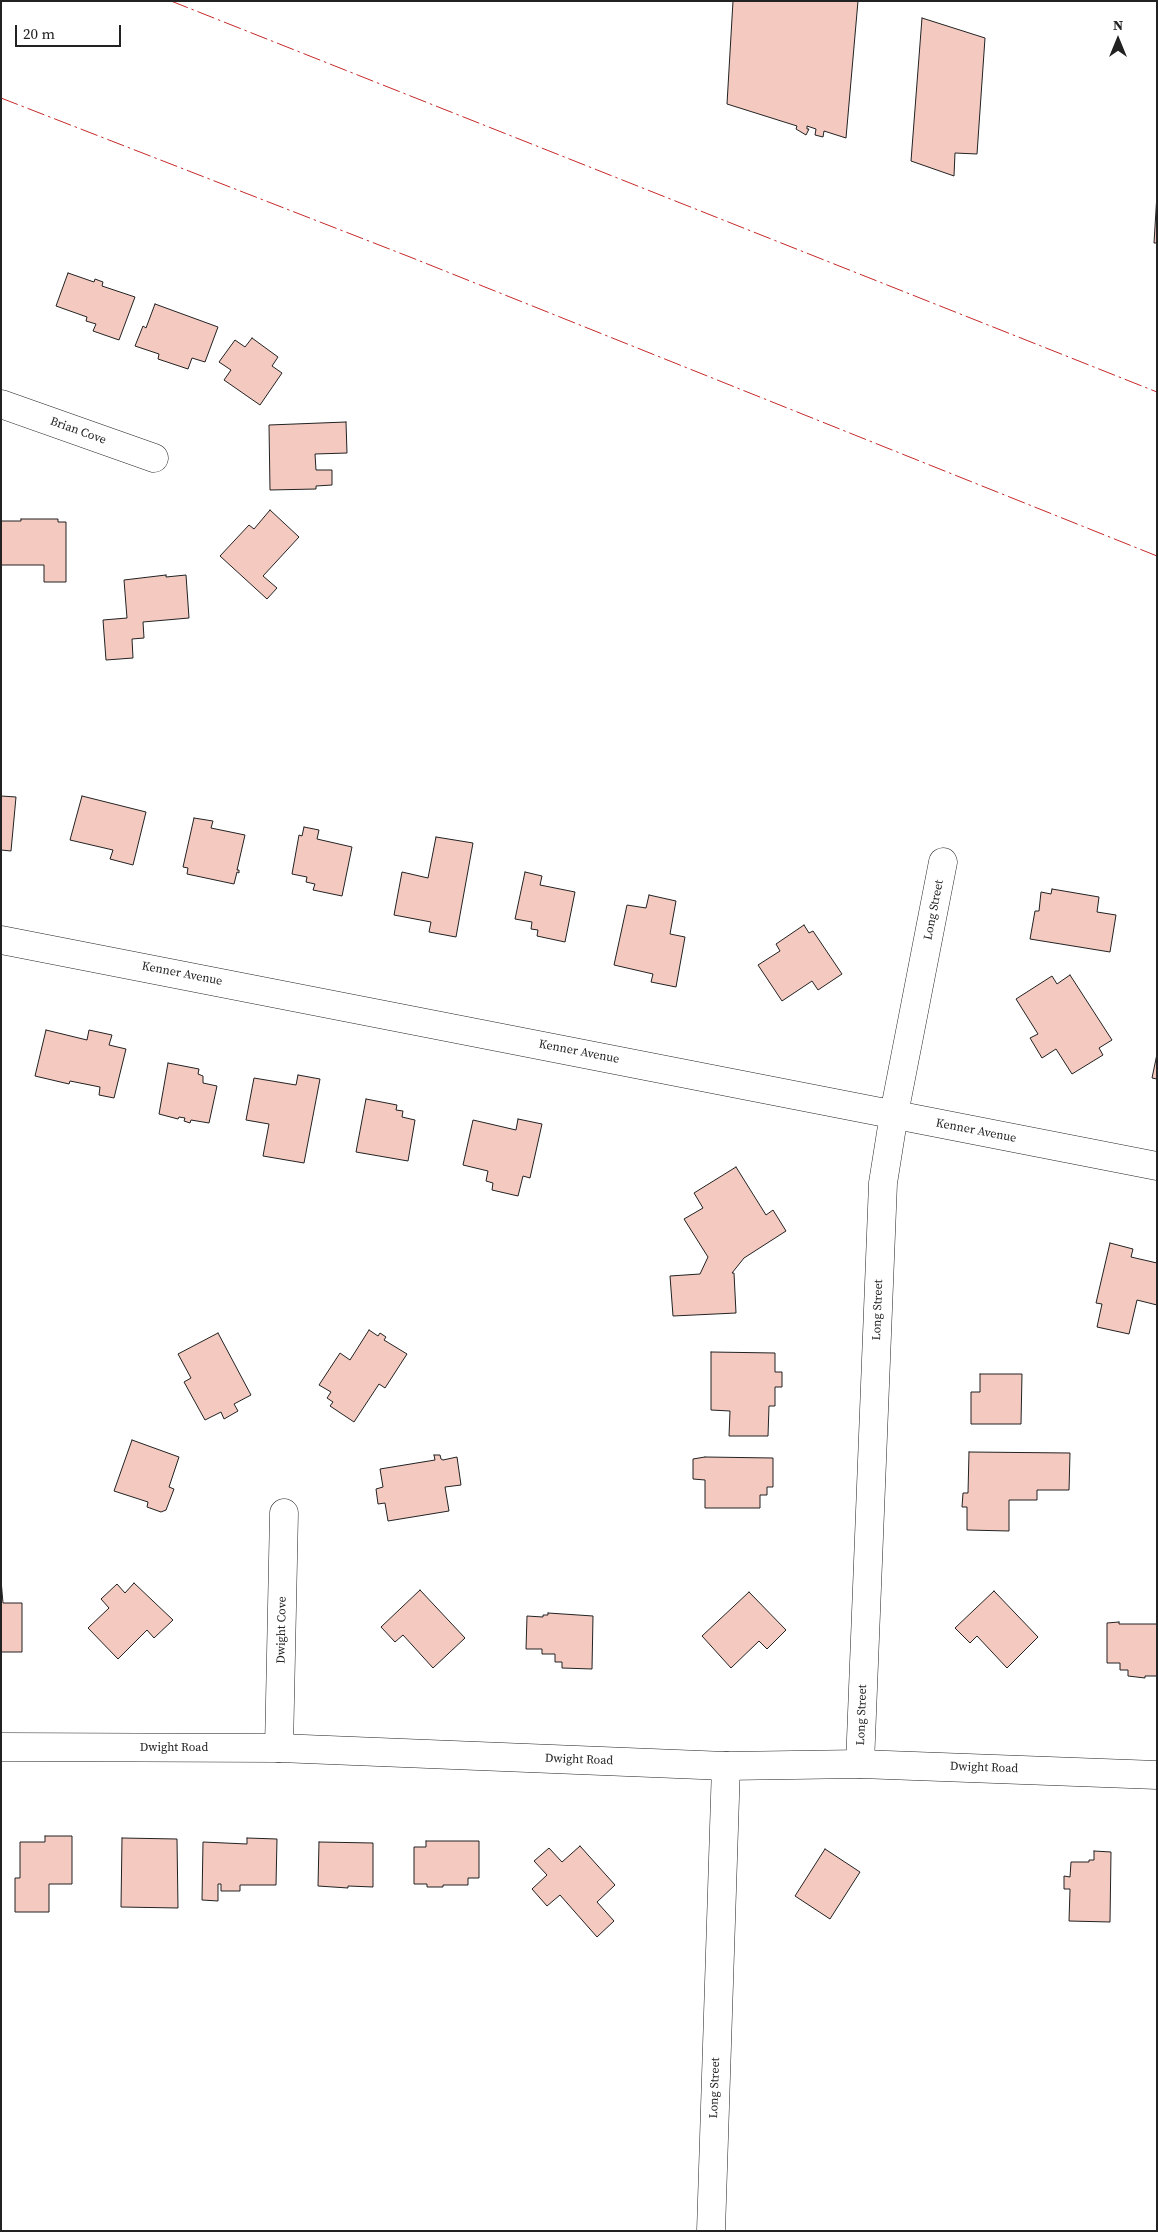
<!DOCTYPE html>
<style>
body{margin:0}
#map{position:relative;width:1158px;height:2232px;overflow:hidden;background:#fff;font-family:"Source Serif 4",serif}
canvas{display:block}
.frame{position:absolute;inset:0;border:2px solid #222;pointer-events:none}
.north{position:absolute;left:1093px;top:15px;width:50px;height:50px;-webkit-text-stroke:4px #fff;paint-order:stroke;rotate:0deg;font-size:14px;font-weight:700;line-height:20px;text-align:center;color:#222}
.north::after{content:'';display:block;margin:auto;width:18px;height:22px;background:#222;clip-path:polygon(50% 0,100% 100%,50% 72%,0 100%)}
.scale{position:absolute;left:15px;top:25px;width:106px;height:22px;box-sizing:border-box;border:2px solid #222;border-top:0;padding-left:6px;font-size:15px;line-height:18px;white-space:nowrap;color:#222;-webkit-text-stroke:4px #fff;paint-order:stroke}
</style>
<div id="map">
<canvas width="1158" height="2232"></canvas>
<div class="frame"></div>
<div class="north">N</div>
<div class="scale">20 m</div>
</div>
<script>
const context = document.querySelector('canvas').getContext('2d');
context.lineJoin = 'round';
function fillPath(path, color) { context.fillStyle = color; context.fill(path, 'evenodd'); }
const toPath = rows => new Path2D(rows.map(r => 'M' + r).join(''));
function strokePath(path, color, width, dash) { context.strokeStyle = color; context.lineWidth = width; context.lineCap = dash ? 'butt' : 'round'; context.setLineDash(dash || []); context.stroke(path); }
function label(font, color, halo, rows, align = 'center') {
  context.font = font + ' "Source Serif 4",serif'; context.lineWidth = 4; context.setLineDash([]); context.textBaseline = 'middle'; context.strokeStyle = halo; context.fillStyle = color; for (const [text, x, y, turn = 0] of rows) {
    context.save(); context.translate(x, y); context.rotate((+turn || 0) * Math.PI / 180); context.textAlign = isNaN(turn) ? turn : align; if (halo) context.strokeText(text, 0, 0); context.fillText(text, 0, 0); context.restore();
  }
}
const building = toPath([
 [733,1,858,1,846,138,824,131,823,137,815,135,816,129,807,126,807,129,809,129,806,135,796,129,797,126,727,104,733,1],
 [922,18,985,38,977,154,955,153,954,176,911,161,922,18],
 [1157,194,1157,243,1154,243,1157,194],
 [68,273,94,282,95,279,103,282,102,286,135,297,119,340,93,331,96,324,86,321,87,317,56,306,68,273],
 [155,304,218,327,205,362,192,358,188,369,158,359,159,354,135,346,143,326,146,328,155,304],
 [252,338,278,357,272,366,282,373,260,405,224,380,231,370,219,362,235,340,245,347,252,338],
 [346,422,347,453,315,454,316,470,332,470,332,485,316,486,316,489,270,490,269,425,346,422],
 [270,510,299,537,263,576,277,588,267,599,220,556,249,525,254,529,270,510],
 [21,519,58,519,58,522,66,522,66,582,44,582,44,565,1,565,1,521,21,521,21,519],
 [166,575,166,577,186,575,189,618,143,622,144,638,132,639,133,658,106,660,103,620,127,618,124,580,166,575],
 [1,796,16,797,11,851,1,850,1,796],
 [82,796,146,812,133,865,110,859,113,850,70,840,82,796],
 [194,818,213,821,211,828,245,835,237,870,239,870,239,873,237,872,234,884,187,874,188,868,183,867,194,818],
 [304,827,319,830,317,839,352,847,342,896,313,890,315,884,306,882,307,877,292,874,299,835,302,836,304,827],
 [436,837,473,843,456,937,429,932,431,922,394,915,402,872,428,878,436,837],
 [525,872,542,876,540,885,575,892,565,942,537,936,538,930,531,929,532,922,515,919,525,872],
 [1052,889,1099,897,1097,912,1116,915,1110,952,1030,939,1035,911,1039,911,1041,892,1051,894,1052,889],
 [649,895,676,901,670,934,685,937,676,987,651,982,653,974,614,965,627,905,646,908,649,895],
 [804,925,809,933,813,931,842,974,818,990,812,981,782,1001,758,965,780,951,776,944,804,925],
 [1070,975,1112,1040,1099,1048,1103,1055,1072,1074,1056,1049,1042,1058,1030,1038,1038,1034,1016,999,1052,976,1057,984,1070,975],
 [46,1030,87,1040,89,1030,112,1035,109,1045,126,1049,114,1098,99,1095,100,1087,70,1081,69,1084,35,1076,46,1030],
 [1157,1054,1157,1079,1152,1078,1157,1054],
 [168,1063,199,1069,198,1074,203,1076,203,1083,217,1086,209,1123,191,1120,190,1123,184,1121,185,1118,179,1117,178,1119,159,1114,168,1063],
 [298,1075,320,1079,304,1163,263,1156,269,1124,246,1120,254,1078,296,1085,298,1075],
 [366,1099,397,1105,396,1110,403,1111,402,1117,415,1120,408,1161,356,1152,366,1099],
 [518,1119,542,1124,530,1178,523,1176,518,1196,492,1190,493,1183,486,1181,488,1171,463,1165,473,1120,516,1130,518,1119],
 [736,1167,766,1215,773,1210,786,1231,744,1258,732,1273,734,1273,736,1313,673,1316,670,1276,700,1274,708,1257,684,1219,703,1208,694,1193,736,1167],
 [1110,1243,1133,1249,1131,1257,1157,1263,1157,1305,1137,1300,1129,1334,1097,1327,1102,1304,1096,1303,1110,1243],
 [369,1330,378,1336,380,1333,386,1337,384,1340,407,1354,385,1388,379,1384,354,1422,330,1406,333,1402,327,1398,331,1392,319,1385,340,1353,350,1360,369,1330],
 [218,1333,251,1395,234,1404,238,1411,224,1419,221,1412,205,1420,184,1382,191,1378,178,1354,218,1333],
 [711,1352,775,1353,775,1372,782,1372,782,1387,775,1387,775,1406,769,1406,768,1436,729,1436,730,1411,711,1410,711,1352],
 [980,1374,1022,1374,1021,1424,971,1424,971,1392,980,1392,980,1374],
 [132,1440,179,1457,169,1487,174,1489,166,1510,161,1512,147,1507,148,1502,114,1491,132,1440],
 [969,1452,1070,1453,1069,1490,1037,1490,1037,1500,1009,1500,1009,1531,967,1530,967,1507,962,1507,963,1493,968,1493,969,1452],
 [434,1455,440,1455,441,1459,443,1460,457,1457,461,1485,445,1487,449,1511,388,1521,385,1503,378,1504,376,1489,383,1487,380,1469,435,1460,434,1455],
 [705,1457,773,1458,773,1487,767,1487,767,1495,760,1495,760,1508,705,1508,705,1480,693,1479,693,1459,705,1457],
 [1,1580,3,1603,22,1603,22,1652,1,1652,1,1580],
 [134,1583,173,1620,154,1638,147,1630,118,1659,88,1628,109,1608,101,1599,117,1584,125,1593,134,1583],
 [420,1590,465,1638,433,1668,403,1635,395,1642,381,1627,420,1590],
 [994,1591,1038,1637,1007,1668,977,1636,970,1643,955,1628,994,1591],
 [749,1592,786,1630,767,1649,759,1641,731,1668,702,1636,749,1592],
 [548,1613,593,1616,592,1669,562,1668,562,1662,555,1662,555,1654,542,1654,542,1649,526,1649,527,1616,543,1617,543,1615,548,1615,548,1613],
 [1119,1622,1119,1624,1157,1624,1157,1676,1145,1676,1145,1678,1128,1676,1128,1670,1120,1670,1120,1663,1107,1663,1107,1623,1119,1622],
 [45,1836,72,1836,72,1884,49,1884,49,1912,15,1912,15,1878,20,1878,20,1842,45,1842,45,1836],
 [122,1838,177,1839,178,1908,121,1907,122,1838],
 [247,1838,277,1839,276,1885,240,1885,240,1891,221,1891,221,1884,218,1884,218,1901,202,1900,203,1842,247,1844,247,1838],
 [426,1841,479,1841,479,1878,468,1878,468,1885,443,1885,443,1887,427,1887,427,1884,414,1884,414,1847,426,1847,426,1841],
 [319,1842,373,1843,373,1887,348,1886,348,1888,318,1886,319,1842],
 [580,1846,615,1885,597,1902,614,1921,597,1937,560,1895,547,1906,532,1889,547,1875,534,1861,549,1848,562,1862,580,1846],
 [825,1849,860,1872,830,1919,795,1896,825,1849],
 [1094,1851,1111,1852,1110,1922,1069,1921,1070,1889,1064,1889,1064,1876,1070,1877,1071,1862,1089,1862,1089,1860,1094,1860,1094,1851]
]);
fillPath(building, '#f3c9c0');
strokePath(building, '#222', 1);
const minor = toPath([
 [1,404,154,458],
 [1,940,1157,1166],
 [279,1748,284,1513],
 [860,1764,883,1183,894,1114,943,862],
 [711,2231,726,1766]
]);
const tertiary = toPath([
 [1,1747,279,1748,726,1766,860,1764,1157,1775]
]);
strokePath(minor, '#222', 29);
strokePath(tertiary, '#222', 29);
strokePath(minor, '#fff', 28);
strokePath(tertiary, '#fff', 28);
strokePath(toPath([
 [171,1,1157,392],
 [1,98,410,257,1157,556]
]), '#c62828', 1, [18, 4, 2.5, 4]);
label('12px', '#222', '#fff', [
 ["Brian Cove",78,431,20],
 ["Long Street",934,910,-79],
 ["Kenner Avenue",182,974,11],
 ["Kenner Avenue",579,1052,11],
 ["Kenner Avenue",976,1131,11],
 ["Long Street",878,1310,-88],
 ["Dwight Cove",282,1630,-89],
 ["Long Street",862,1715,-88],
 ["Dwight Road",174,1748],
 ["Dwight Road",579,1760,2],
 ["Dwight Road",984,1768,2],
 ["Long Street",715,2088,-88]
]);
</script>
